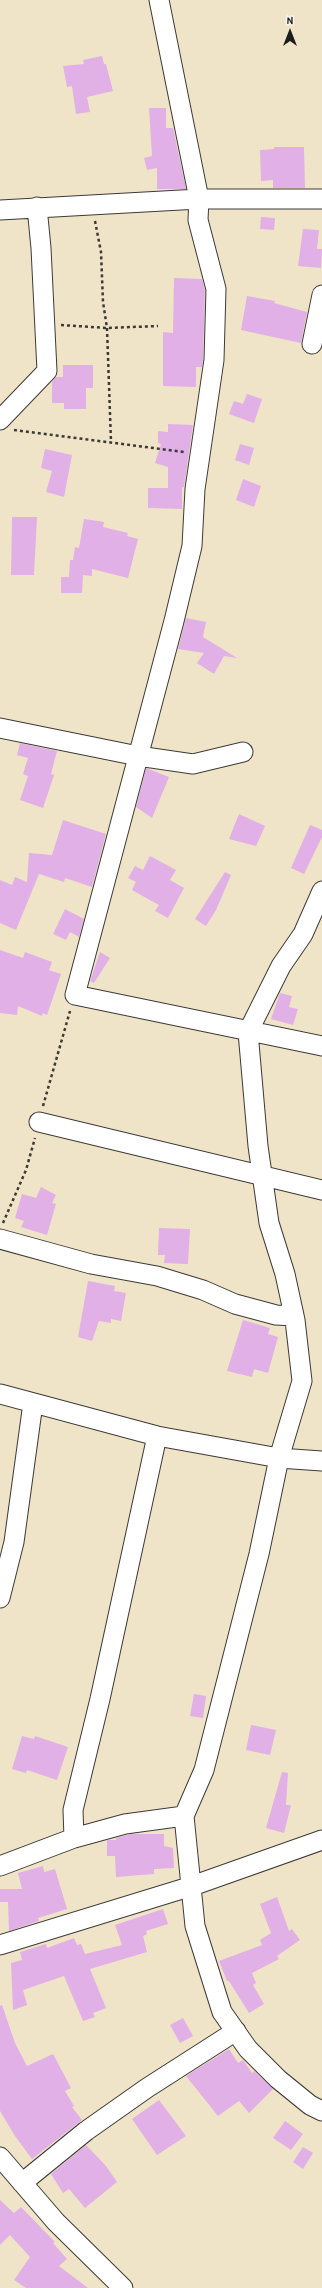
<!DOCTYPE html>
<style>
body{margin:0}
#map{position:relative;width:322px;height:2288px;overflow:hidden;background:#f0e4c8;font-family:"Patrick Hand",sans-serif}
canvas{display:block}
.north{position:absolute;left:270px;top:12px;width:40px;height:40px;-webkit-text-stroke:3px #fbf7ec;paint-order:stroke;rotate:0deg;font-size:11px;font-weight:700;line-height:16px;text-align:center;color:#1c1c1c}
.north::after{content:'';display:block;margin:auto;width:14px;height:18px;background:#1c1c1c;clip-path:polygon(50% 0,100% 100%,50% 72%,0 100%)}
</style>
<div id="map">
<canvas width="322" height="2288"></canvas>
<div class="north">N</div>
</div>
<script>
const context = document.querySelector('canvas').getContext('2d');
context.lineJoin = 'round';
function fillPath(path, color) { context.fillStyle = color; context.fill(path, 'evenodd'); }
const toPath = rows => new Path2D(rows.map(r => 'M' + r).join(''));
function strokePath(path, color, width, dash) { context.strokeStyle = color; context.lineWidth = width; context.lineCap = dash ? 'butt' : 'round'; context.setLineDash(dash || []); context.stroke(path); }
fillPath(toPath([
 [102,56,104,64,106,64,113,91,87,97,90,112,76,114,72,86,67,87,63,66,84,64,83,60],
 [149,108,166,108,166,128,173,128,186,189,157,189,157,168,147,170,144,158,152,156],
 [274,147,304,147,305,188,273,188,273,180,261,181,260,150,274,149],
 [261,217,275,218,274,230,260,229],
 [303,229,319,230,317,249,322,249,321,268,298,266],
 [174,278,202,279,205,290,203,359,202,367,196,367,196,387,163,386,163,332,173,333],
 [247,296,275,301,274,303,307,312,301,343,241,330],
 [63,365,93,365,93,388,86,388,86,409,64,409,64,403,52,403,52,382,56,377,63,377],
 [247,394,262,399,254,423,229,414,234,401,243,404],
 [168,424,193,425,184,487,182,487,182,509,148,508,148,488,168,488,168,467,155,463,161,444,158,443,158,431,168,432],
 [240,444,254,448,249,465,235,460],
 [45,449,72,455,64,497,46,492,52,471,41,468],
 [243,479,261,486,254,507,236,500],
 [12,517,37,517,34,575,11,575],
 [84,519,104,522,103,527,128,533,127,536,138,539,128,578,92,569,92,576,83,575,82,593,61,593,61,577,69,577,70,560,73,560,75,547,79,548],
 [186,618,206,622,203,637,237,658,224,656,214,674,197,663,204,653,178,649],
 [20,743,57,751,51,774,54,775,43,808,20,800,28,776,23,774,28,758,17,755],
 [146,768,169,777,152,818,136,807],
 [239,814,265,826,256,846,229,839],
 [63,820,106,834,92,887,65,878,64,882,39,874,16,930,0,923,0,880,12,885,15,877,27,882,29,853,52,855],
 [310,825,322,830,322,837,304,874,291,868],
 [150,856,176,870,170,880,184,888,168,918,155,911,159,905,132,890,136,882,128,878,135,866,143,870],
 [225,872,231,875,216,910,206,926,195,919],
 [65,909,84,919,79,937,70,932,66,940,53,934],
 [0,950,23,958,25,952,52,962,49,970,61,974,47,1015,43,1013,42,1016,18,1006,17,1015,0,1013],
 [100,952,110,958,94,983,90,981],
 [280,993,292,996,289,1007,298,1009,293,1025,271,1019],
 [41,1187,56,1195,52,1203,56,1204,47,1235,21,1227,24,1221,15,1218,22,1194,36,1198],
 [159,1228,190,1229,188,1264,164,1263,165,1255,158,1255],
 [88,1281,115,1286,114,1291,126,1293,121,1321,111,1319,111,1323,99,1321,92,1341,78,1337],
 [243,1320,270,1328,268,1334,278,1337,268,1373,254,1369,252,1377,227,1371],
 [194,1694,206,1696,203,1718,190,1716],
 [251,1725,276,1730,270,1755,246,1750],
 [22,1736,34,1739,35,1736,68,1747,57,1780,27,1770,26,1773,12,1769],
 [282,1772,288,1773,286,1805,291,1805,284,1833,266,1828],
 [131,1834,164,1834,164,1846,173,1848,174,1868,154,1869,154,1874,116,1877,115,1856,107,1856,107,1840,116,1840,116,1838],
 [43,1866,44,1872,55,1869,67,1909,38,1918,39,1921,9,1931,8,1902,0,1902,0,1889,22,1889,18,1873],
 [277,1897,289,1931,292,1929,300,1940,277,1956,279,1959,252,1973,256,1983,253,1985,264,2004,249,2013,229,1981,227,1981,219,1961,262,1945,260,1940,271,1933,260,1904],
 [163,1909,168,1924,146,1931,147,1934,143,1936,147,1952,90,1969,106,2008,93,2013,95,2017,83,2021,64,1976,23,1990,27,2005,13,2010,11,1963,22,1960,20,1952,46,1944,47,1948,74,1938,77,1945,81,1944,85,1954,122,1945,115,1925],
 [2,2005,15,2043,27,2066,53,2054,71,2088,65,2091,74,2106,72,2107,82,2120,32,2159,15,2136,0,2111,0,2006],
 [183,2018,193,2036,180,2043,170,2025],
 [229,2049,238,2063,243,2060,252,2073,254,2071,273,2089,249,2113,239,2101,218,2116,186,2076],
 [159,2100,186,2136,157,2155,132,2119],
 [285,2121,303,2134,291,2150,273,2138],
 [86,2145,106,2166,117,2182,85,2208,69,2189,63,2193,51,2174],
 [303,2147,313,2153,303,2169,293,2162],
 [0,2200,14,2213,21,2207,55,2242,53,2243,67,2259,59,2266,88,2288,26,2288,14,2280,30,2257,10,2235,0,2245]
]), '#e0b0e6');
const street = toPath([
 [159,0,199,199,198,220,216,289,214,360,195,489,192,546,174,621,75,995,322,1046],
 [0,210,199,199,322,199],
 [312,344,322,295],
 [0,420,47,371,41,248,37,207],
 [0,728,138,756,193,764,243,752],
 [322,891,303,934,281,966,248,1032,258,1146,269,1223,285,1274,295,1320,302,1381,279,1458,259,1554,204,1770,184,1816,195,1926,222,2012,248,2049,278,2079,310,2105,322,2111],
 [39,1122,322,1190],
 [0,1239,91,1264,157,1276,203,1290,235,1304,276,1315,294,1316],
 [0,1394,157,1436,279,1458,322,1461],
 [0,1598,14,1542,33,1403],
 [74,1838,73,1810,100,1699,157,1436],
 [0,1866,74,1838,125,1824,184,1816],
 [0,1945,192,1886,322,1840],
 [0,2157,56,2222,123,2288],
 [22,2183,86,2131,147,2088,236,2031]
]);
strokePath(street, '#3c3a36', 21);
strokePath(toPath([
 [95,221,101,252,103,302,107,328,111,442],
 [61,325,107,328,158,326],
 [14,430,184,452],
 [43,1106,70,1011],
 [3,1223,26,1170,35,1138]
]), '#3c3a36', 2.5, [3, 3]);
strokePath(street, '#fff', 19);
</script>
